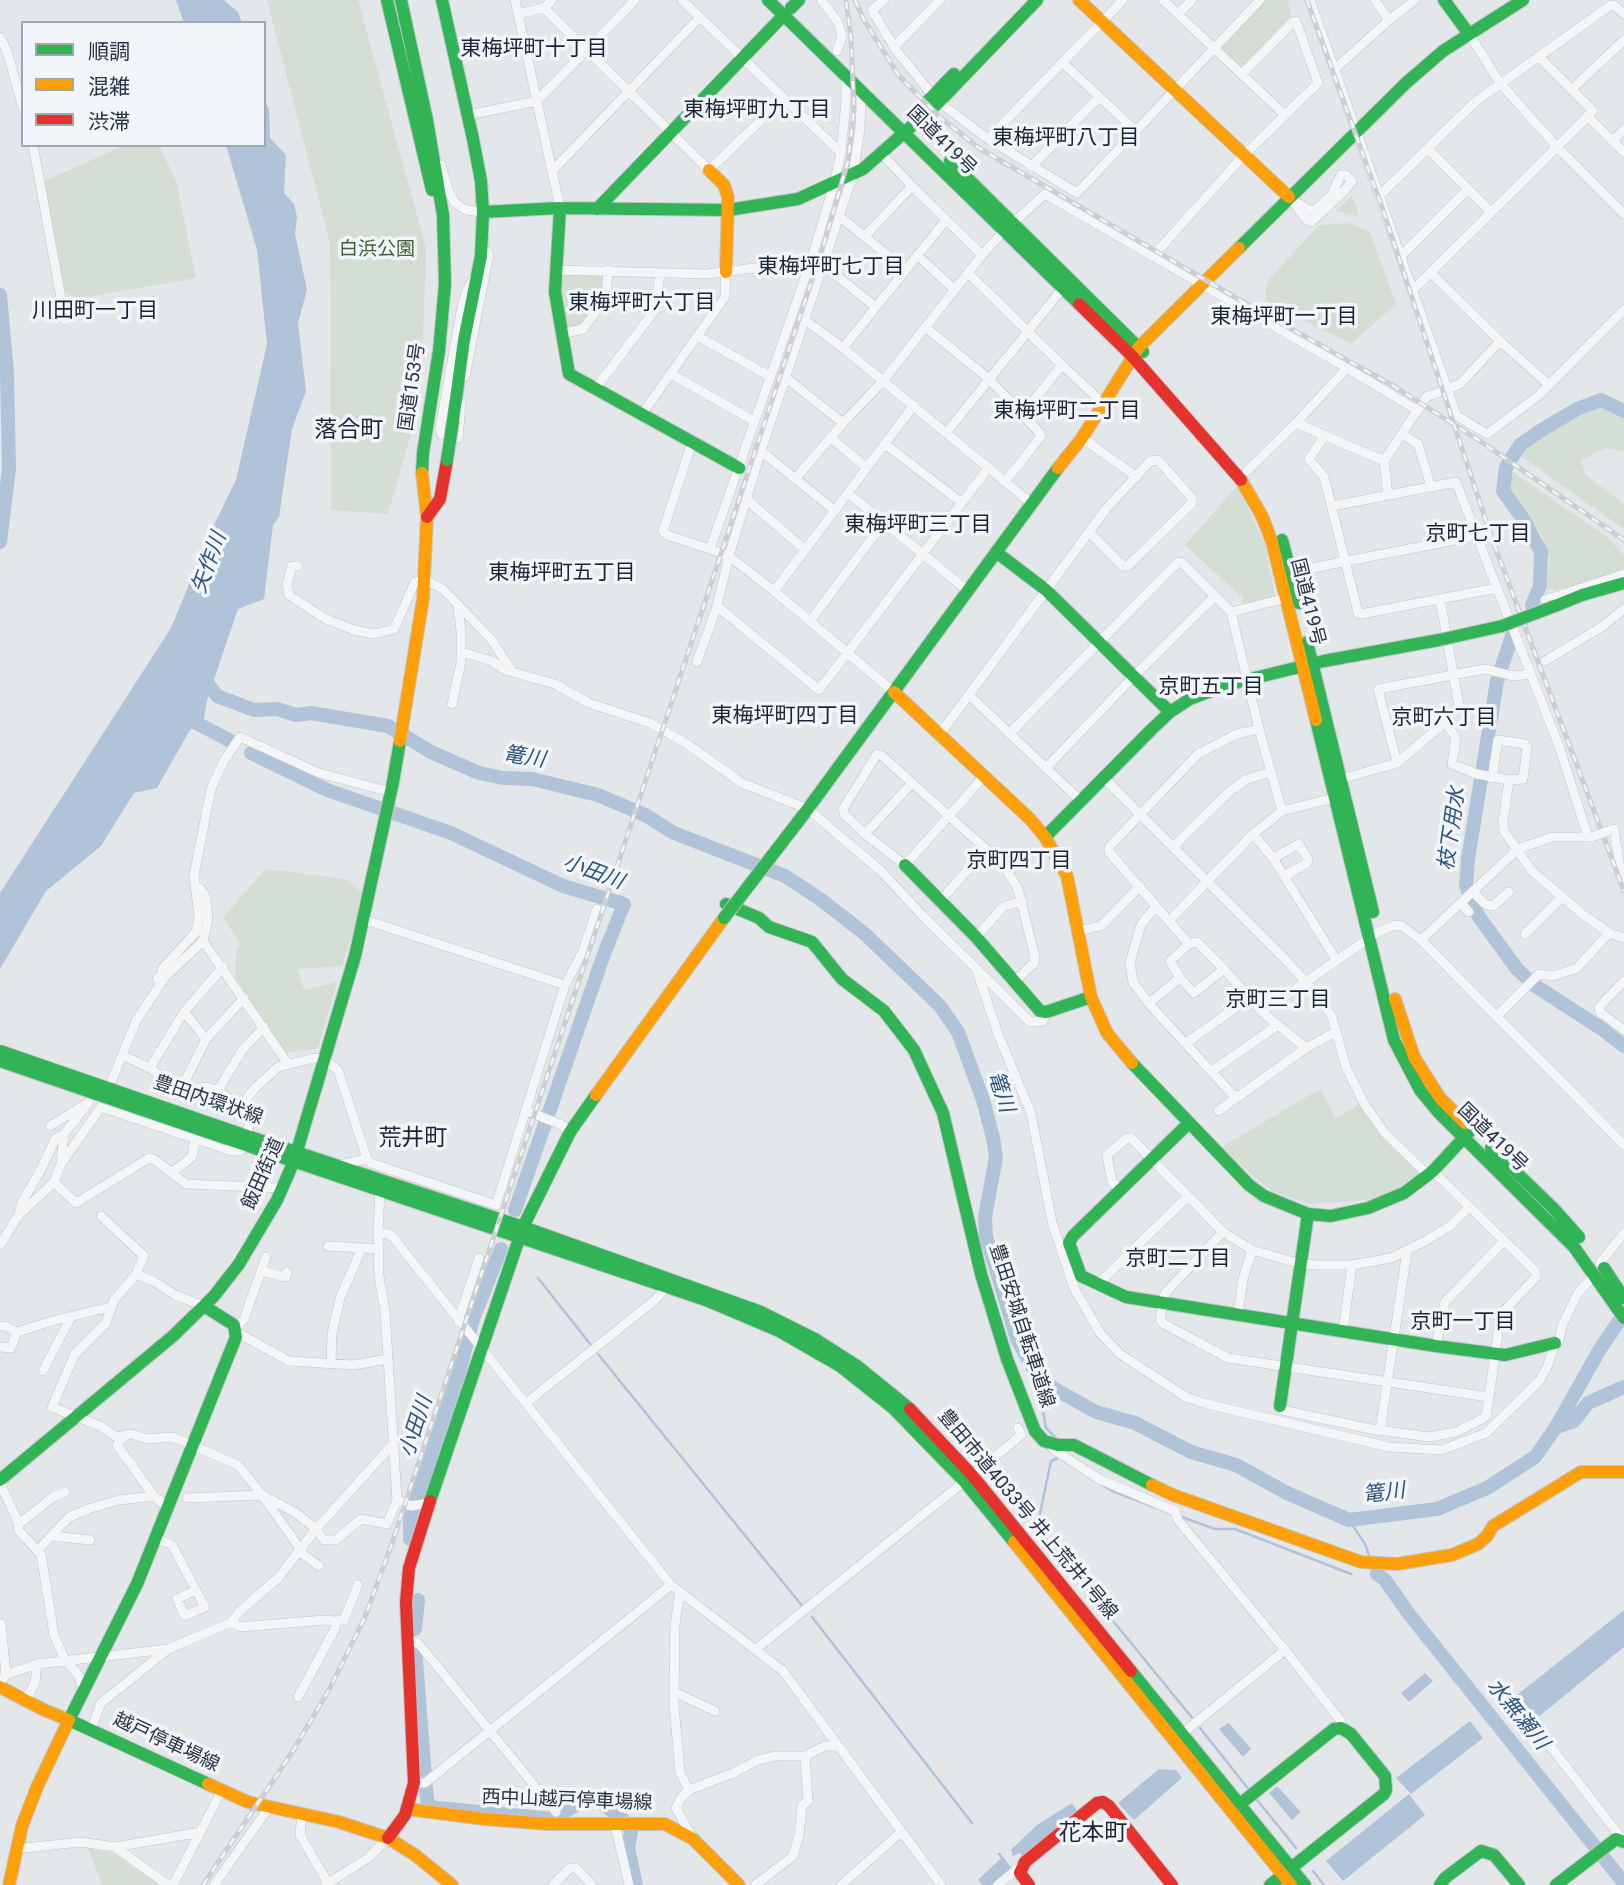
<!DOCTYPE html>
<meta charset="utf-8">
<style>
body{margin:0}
#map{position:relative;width:1624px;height:1885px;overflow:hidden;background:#e4e7ea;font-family:Roboto,"Noto Sans JP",sans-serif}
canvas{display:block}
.legend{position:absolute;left:21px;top:21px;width:245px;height:126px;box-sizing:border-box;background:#f2f5f9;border:2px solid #a1a7b1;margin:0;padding:9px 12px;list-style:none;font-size:21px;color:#283346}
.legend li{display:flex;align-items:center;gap:14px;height:35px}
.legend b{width:35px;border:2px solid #a1a7b1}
</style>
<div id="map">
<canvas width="1624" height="1885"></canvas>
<ul class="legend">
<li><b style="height:9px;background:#30b455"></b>順調</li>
<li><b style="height:9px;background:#ff9f0a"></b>混雑</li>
<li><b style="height:9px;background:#e5322d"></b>渋滞</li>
</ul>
</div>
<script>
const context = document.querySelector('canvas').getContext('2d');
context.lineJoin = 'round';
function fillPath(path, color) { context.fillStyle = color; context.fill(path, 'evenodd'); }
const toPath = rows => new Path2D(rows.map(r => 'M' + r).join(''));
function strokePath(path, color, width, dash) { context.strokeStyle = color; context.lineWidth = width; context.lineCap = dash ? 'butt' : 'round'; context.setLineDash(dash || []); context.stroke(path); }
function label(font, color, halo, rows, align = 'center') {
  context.font = font + ' Roboto,"Noto Sans JP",sans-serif'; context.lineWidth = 7; context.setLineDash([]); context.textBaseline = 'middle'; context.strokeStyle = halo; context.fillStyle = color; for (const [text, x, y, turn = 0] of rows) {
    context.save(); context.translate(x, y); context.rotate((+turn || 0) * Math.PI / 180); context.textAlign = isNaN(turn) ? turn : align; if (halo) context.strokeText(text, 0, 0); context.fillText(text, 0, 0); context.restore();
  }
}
fillPath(toPath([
 [267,0,358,0,426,248,421,399,388,514,331,510,330,243],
 [1263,0,1288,0,1291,16,1243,67,1239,68,1219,49],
 [125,145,159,145,177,183,196,278,75,299,65,291,43,182],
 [1352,196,1360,217,1336,211],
 [1348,223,1370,232,1396,304,1351,344,1266,300,1266,283,1319,225],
 [564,273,605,275,604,295,582,327,569,333,560,292],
 [1606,407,1624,416,1624,452,1606,448,1581,460,1585,474,1624,504,1624,529,1515,452,1545,430,1580,411],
 [1510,470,1607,537,1624,555,1624,572,1572,587,1547,590,1550,560,1541,534,1510,500],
 [1237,486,1265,544,1275,597,1242,606,1243,598,1185,545],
 [265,869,346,879,365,895,342,966,298,969,304,990,337,982,318,1048,286,1053,235,977,236,954,240,943,223,918],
 [1320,1089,1336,1118,1362,1103,1388,1142,1420,1173,1390,1193,1366,1200,1309,1204,1272,1191,1239,1164,1223,1146],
 [88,1848,115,1854,159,1885,102,1885]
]), '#d4ded4');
fillPath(toPath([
 [176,0,224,0,238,12,242,23,184,23],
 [264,100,269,109,270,138,286,155,284,193,294,204,297,217,295,234,307,290,298,323,306,391,292,429,279,517,273,525,264,599,238,609,207,700,204,718,190,730,157,788,134,793,101,846,46,891,0,969,0,893,171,628,211,531,236,480,267,344,257,250,226,145,264,145],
 [1624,1610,1624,1647,1531,1723,1512,1699],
 [1425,1673,1433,1681,1409,1702,1401,1693],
 [1470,1721,1483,1738,1411,1794,1396,1778],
 [1229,1723,1251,1749,1243,1757,1219,1729],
 [1159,1769,1176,1770,1182,1778,1134,1820,1118,1803],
 [1277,1786,1301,1812,1292,1820,1269,1793],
 [1409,1794,1425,1815,1343,1881,1326,1861],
 [1072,1803,1080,1815,1024,1859,1020,1853,1013,1856,1011,1850,1037,1825],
 [1001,1858,1011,1869,991,1885,983,1885,978,1880]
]), '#b0c3d8');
strokePath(toPath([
 [538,1278,591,1345],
 [598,1354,803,1607],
 [1036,1373,1046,1428,1058,1440],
 [1058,1458,1051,1461,1037,1528,1194,1720],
 [1078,1470,1112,1491,1170,1513],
 [1179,1516,1215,1529,1235,1529,1351,1574],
 [1349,1520,1365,1544,1370,1558],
 [812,1617,972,1823],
 [1200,1728,1250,1791],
 [1254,1796,1296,1848],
 [999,1854,1010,1868],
 [1313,1871,1324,1885]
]), '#b0c3d8', 2.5);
strokePath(toPath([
 [0,295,7,373,9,469,0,542],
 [1532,605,1540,586,1541,552,1522,517,1503,491,1506,467,1520,445,1540,431,1577,409,1601,400,1624,411],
 [1512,636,1497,681,1468,859,1466,886,1479,917,1517,969,1534,985,1602,1029,1624,1046],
 [201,674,217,696,254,710,277,709,296,715,311,713,388,726,431,752,479,773,503,778,532,779,598,795,645,815,674,833,785,876,820,899,865,934,940,1006,958,1032,983,1100,993,1138,996,1157,985,1217,986,1236,1017,1339,1036,1373,1053,1388,1096,1412,1135,1423,1191,1452,1236,1465,1287,1493,1349,1520,1437,1509,1487,1488,1535,1457,1556,1427,1600,1349,1624,1314],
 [181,715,229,740],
 [251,753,327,790,451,833,563,886,624,904,604,954,515,1210],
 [1556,1427,1574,1421,1588,1403,1624,1387],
 [410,1539,410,1518,460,1369,473,1319,501,1249],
 [1377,1574,1385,1580,1409,1614,1624,1883],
 [415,1629,418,1600],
 [415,1647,425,1777],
 [426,1788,428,1807,553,1819,586,1799,596,1798,623,1820],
 [632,1827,628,1848,636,1885]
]), '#b0c3d8', 14);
const street = toPath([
 [515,0,560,208],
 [552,0,544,8,709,170,783,99],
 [682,0,841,153],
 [821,0,838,22,842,36,837,51],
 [884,0,872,10,896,50,933,96],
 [1163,0,1285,115],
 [1310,0,1457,416,1487,434,1539,395,1624,310],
 [1375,0,1389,20],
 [518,14,544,8],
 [1178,14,1192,0],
 [1469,34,1500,83,1557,147,1624,214],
 [0,37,7,51,23,108],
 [894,47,940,0],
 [1062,62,1136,131],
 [1335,69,1389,20,1415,0],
 [1571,90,1624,40],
 [939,102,988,139,1077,193,1260,0],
 [468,115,537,101,635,0],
 [1587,116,1624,152],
 [988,139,1123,0],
 [1613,141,1624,129],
 [33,145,65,320],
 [1428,149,1491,212],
 [881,153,912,186],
 [441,165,448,190,455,203,466,210,483,212],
 [1031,167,1099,97],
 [553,170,700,17],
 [1341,175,1346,175,1352,181,1346,189,1320,214,1311,222,1307,220,1289,197,1310,211,1315,210,1331,196,1341,175],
 [1379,196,1475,102,1611,5,1615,6,1624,14],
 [839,216,906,270],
 [1013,223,1045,194,1347,368,1417,410],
 [865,236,912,186,982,255],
 [918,256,955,290],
 [1153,256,1243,156,1318,83,1296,21,1293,22,1242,74],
 [1401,256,1468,189],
 [556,270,707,274,811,261,823,265,876,307],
 [968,273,1062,365,1022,415],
 [1431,273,1500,341,1548,384],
 [1413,290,1593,111,1539,57],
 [805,320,843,348,1031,503],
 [925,327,988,378,1040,433,1041,436,1005,482],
 [561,334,583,329,606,298,608,270],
 [697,336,771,377],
 [843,348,946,220],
 [1062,365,1104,404],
 [671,374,754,421],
 [465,376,489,254,482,247],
 [786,378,843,423],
 [595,389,655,310,660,274],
 [642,414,725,297,726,272],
 [1296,423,1384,461],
 [946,433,1062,289],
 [1402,434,1418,444,1431,487],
 [1325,435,1309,459,1324,477,1358,613,1361,614,1497,588,1456,482,1332,506],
 [454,437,441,434,440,428,461,312,465,295,473,279],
 [830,437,867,468],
 [458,438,461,404],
 [1082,438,1137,477],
 [692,442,663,531,667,535,710,549,811,261,834,184,841,153,846,101,846,77],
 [885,444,962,503],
 [761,451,834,510],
 [1247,471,1296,423,1347,368],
 [795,479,843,423,883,381,982,255,1004,231],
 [848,493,968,591],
 [1388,495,1384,461,1426,397,1460,384,1500,341],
 [747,500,804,549],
 [710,549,729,556,774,591,894,692],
 [298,566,292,566,287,585,289,595,324,618,354,630,374,634,394,629,415,582,425,580,443,589,491,639,511,670],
 [1292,572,1475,536],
 [1497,588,1530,672],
 [774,591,914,405],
 [1545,600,1624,574],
 [717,606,819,690,989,467],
 [1231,612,1287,598],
 [810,621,884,522],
 [461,652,492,661,505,670,555,684,589,703,650,723,684,742,742,783,808,809,881,871,922,915,1030,1022,1043,1021,1046,1012],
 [1545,661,1603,626,1624,609],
 [697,662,717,606,729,556,761,451,853,174,860,129,861,92],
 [969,695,1081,801],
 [452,704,461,662,461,630,458,608],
 [1445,722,1456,738,1452,764,1477,774,1509,780,1503,822,1504,831,1532,871,1581,913,1609,933,1624,938],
 [940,734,1106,509,1150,461,1158,460,1192,498,1192,503,1128,566,1123,566,1089,532],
 [1009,734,1178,562,1182,563,1231,612,1259,729,1282,811],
 [1397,763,1378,689,1485,669,1513,676,1524,675,1530,672,1560,749,1588,837],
 [1046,768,1134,676,1215,596],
 [984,776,949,816,905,865,865,834,844,814,843,809,877,754,881,755,949,816,986,849,1007,871,1018,889,1035,957,1034,963,1015,981],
 [1104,778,1285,959,1321,999,1332,1017,1346,1067,1365,1105,1384,1132,1428,1175],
 [1492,778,1498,740,1525,744,1527,748,1523,779,1509,780],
 [1341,779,1397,763,1445,722,1459,706,1440,599],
 [1614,829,1620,868,1624,879],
 [865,834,912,783],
 [1253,834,1273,858,1337,961],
 [1173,847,1230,791,1247,779,1271,772],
 [1273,858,1299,844,1308,859,1307,863,1284,876],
 [1473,892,1485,904,1493,906,1509,892],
 [941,900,986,849],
 [1461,903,1469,912],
 [1156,906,1141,925,1130,962,1133,982,1150,1005,1233,1095,1239,1096,1306,1048,1336,1032],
 [365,920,565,985],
 [1169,921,1253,834,1282,811,1334,798],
 [1079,931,1102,925,1140,886],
 [1525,934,1562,897],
 [976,937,1003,907,1022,901],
 [1421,940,1518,849,1552,837,1591,837],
 [203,941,288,1064],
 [1189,944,1109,852,1109,847,1198,754,1237,734,1259,729],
 [1224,969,1194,993,1180,978,1170,961,1189,944,1197,942,1224,969,1262,1012,1306,1048],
 [977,971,998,1034,1031,1113,1052,1222,1074,1288,1100,1333,1120,1354,1186,1397,1207,1404,1389,1447,1442,1450,1486,1433,1540,1380,1548,1365,1555,1343,1559,1340,1562,1326,1578,1293,1595,1274],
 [157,979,163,973,162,969,196,932,199,916,195,885],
 [1624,981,1599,1007,1600,1012,1624,1030],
 [1149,1003,1180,978],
 [184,1012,206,1039],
 [1262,1012,1378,932,1395,925,1402,926,1421,940,1624,1145],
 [1496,1017,1539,974,1553,976,1577,968,1609,933],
 [1186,1043,1249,998],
 [122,1055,150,1068,180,1091,206,1087,218,1090,249,1114,250,1123,246,1134],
 [150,1068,184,1012,223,967],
 [1212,1071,1278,1025],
 [218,1090,243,1049,264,1027],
 [180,1091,206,1039,244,998],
 [241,1106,254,1089,278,1067,314,1058,324,1059,338,1070,367,1159,339,1165],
 [101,1107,232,1151,240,1151,247,1145],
 [527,1111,562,1125,570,1132],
 [1218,1111,1239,1096],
 [50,1126,89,1102,64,1134,61,1163],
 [367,1159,371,1163,496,1205,565,985,583,951,597,909],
 [171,1173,192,1157,195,1139],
 [54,1182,76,1203,149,1158,155,1160,186,1184,281,1188],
 [1120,1189,1112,1182,1107,1155,1127,1138,1131,1138,1223,1232,1252,1250,1301,1264,1320,1265,1352,1265,1391,1258,1427,1240,1450,1226,1468,1208],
 [380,1190,378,1232,379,1276,385,1311,397,1500,411,1506,429,1503],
 [19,1213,22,1202,38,1175,56,1138,64,1134],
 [101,1216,144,1256,136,1274,114,1300,106,1323,75,1354,52,1407,100,1426,117,1437,131,1434,147,1439,173,1437,238,1465,262,1495,296,1513,316,1529,324,1540,336,1540,361,1519,387,1524,397,1500],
 [378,1232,391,1235,671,1585,783,1671,941,1885],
 [1223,1232,1165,1293,1160,1319,1164,1324,1228,1358,1489,1397,1500,1319,1503,1312,1536,1277,1536,1272,1433,1171],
 [0,1245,19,1215,54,1182,61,1164,101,1107,136,1021,165,977,203,941,208,919,207,909,205,895,200,888,195,885,194,875,211,789,224,761,240,737,319,773,391,792],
 [328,1246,378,1249],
 [1600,1263,1624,1233],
 [261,1271,286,1277,287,1272],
 [136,1274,155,1282,175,1295,204,1306],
 [1097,1285,1187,1197],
 [1238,1315,1243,1279,1252,1250],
 [458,1321,479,1258],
 [0,1326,5,1326,17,1332,52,1321,110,1307],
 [235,1329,244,1319,266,1257],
 [1343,1330,1352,1265],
 [236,1332,289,1361,353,1365,388,1359],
 [1436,1346,1445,1302,1504,1241],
 [0,1347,11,1348,17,1332],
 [331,1364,332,1334,340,1298,362,1248],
 [43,1371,71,1317],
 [526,1403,655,1300,667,1287],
 [1280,1406,1282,1410,1371,1429,1429,1437,1456,1432,1482,1419,1486,1416,1489,1397],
 [1380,1431,1407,1251],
 [123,1438,117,1445,154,1496],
 [1053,1449,1099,1479,1175,1511,1178,1520,1285,1650,1340,1720,1343,1729],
 [0,1483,19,1524,18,1530,41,1554,54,1635,64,1658,79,1676,84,1692],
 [187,1498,262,1495,301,1550],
 [19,1524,53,1497,65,1492],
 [52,1536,90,1540],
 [156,1538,172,1545,205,1607,185,1616,177,1599,196,1590],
 [37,1551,69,1517,91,1508,119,1500,154,1496,168,1508],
 [300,1552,319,1566],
 [680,1592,675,1624,674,1705,680,1773,689,1790,681,1798,676,1808,693,1839],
 [232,1622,240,1627,324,1620,336,1621],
 [1,1624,6,1674,3,1679],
 [407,1639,419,1644,556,1812],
 [756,1649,1012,1443,1021,1435,1018,1428],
 [5,1675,37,1664,168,1649,232,1622,239,1612,279,1577,316,1529,392,1445],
 [674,1692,715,1711],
 [298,1697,335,1629,336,1621,344,1620,358,1585],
 [25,1701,35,1683,37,1664],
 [91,1730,101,1703,167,1650],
 [1183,1733,1285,1650],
 [1547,1742,1623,1840],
 [414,1783,425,1783,671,1585],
 [689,1790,733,1773,758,1760,776,1756,805,1756],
 [302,1813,300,1835,328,1883],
 [615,1825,629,1885],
 [115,1847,201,1832],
 [16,1849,80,1842,115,1847,168,1885],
 [173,1885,222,1790],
 [214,1885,270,1806],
 [325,1885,368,1858,388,1838],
 [553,1885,570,1868,576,1868,592,1885],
 [755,1885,793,1856,799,1835,802,1806,808,1801,805,1756,825,1746,838,1746],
 [841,1885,901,1832],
 [998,1885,1022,1865]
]);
const fast = toPath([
 [387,0,432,190],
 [401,0,427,120,443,215,445,284,439,351,423,453,422,473],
 [442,0,473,139,481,181,483,212,481,256,464,340,453,421],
 [768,0,1079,304],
 [1444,0,1469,34],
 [791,8,799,0],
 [921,108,954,74],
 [950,161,1143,352],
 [560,208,555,292,569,374,739,468],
 [597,209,784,15],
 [483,212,560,208,728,210,798,199,863,169,939,102,1037,0],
 [1239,248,1406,83,1443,51,1523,0],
 [1282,540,1299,603],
 [996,552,1046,590,1170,712],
 [1555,606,1582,595,1624,583],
 [1307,642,1373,912],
 [1316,720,1394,1040,1420,1090,1439,1113,1574,1247,1624,1318],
 [804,814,1058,468],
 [1045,837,1152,729,1170,712,1190,699,1230,684,1324,661,1439,640],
 [905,865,976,937,1040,1011,1046,1012,1091,997],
 [726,904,759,918,769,927,812,942,842,979,884,1011,914,1050,943,1113,981,1274,1007,1359,1035,1431,1044,1441,1058,1445,1074,1445,1152,1485],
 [1132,1063,1249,1185,1264,1196,1308,1214,1331,1216,1368,1208,1404,1193,1433,1171,1471,1130],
 [1188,1124,1073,1236,1069,1243,1081,1276,1126,1297,1436,1346,1505,1355,1555,1343],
 [232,1131,523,1227,761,1312,815,1339,857,1366,910,1409],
 [228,1139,706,1300,779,1331,840,1366,893,1408,964,1481,1014,1542],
 [1491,1148,1553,1208,1579,1237],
 [1604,1268,1624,1298],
 [204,1306,234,1325,236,1337,137,1584,69,1720,208,1784],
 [1280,1406,1308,1214],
 [0,1480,173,1336,214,1296,239,1264,277,1200,294,1161,355,956,393,782,400,741],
 [430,1501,523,1227,570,1132,596,1095],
 [1131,1671,1305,1885],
 [1240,1804,1334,1729,1341,1728,1351,1734,1385,1776,1386,1790,1384,1794,1291,1868],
 [1270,1885,1283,1875],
 [1440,1885,1445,1878,1481,1851,1494,1855,1519,1885],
 [1556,1885,1616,1839,1624,1842]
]);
const slow = toPath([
 [1079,0,1289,197],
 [709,170,724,185,728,197,726,272],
 [1058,468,1082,438,1139,347,1239,248],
 [1241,480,1262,516,1272,542,1316,720],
 [894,692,1030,819,1045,837,1067,876,1091,997,1107,1033,1132,1063],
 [400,741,423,599,427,517,422,473],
 [1395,999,1414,1057,1440,1098,1465,1123],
 [596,1095,724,918],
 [1152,1485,1173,1495,1361,1562,1397,1564,1452,1555,1478,1544,1487,1536,1493,1526,1581,1472,1624,1472],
 [1014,1542,1291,1885],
 [0,1687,44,1710,69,1720,37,1787,22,1826,9,1885],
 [208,1784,248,1802,339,1822,388,1838,415,1855,452,1885],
 [407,1809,484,1819,548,1824,665,1824,693,1839,739,1885]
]);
const jam = toPath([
 [1079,304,1132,356,1241,480],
 [427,517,440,499,447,460],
 [910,1409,972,1475,1131,1671],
 [388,1838,405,1815,414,1783,406,1602,409,1568,430,1501],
 [1029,1885,1020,1873,1025,1862,1097,1803,1103,1802,1109,1806,1172,1885]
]);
strokePath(street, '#c2c5c8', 10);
strokePath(fast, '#c2c5c8', 14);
strokePath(slow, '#c2c5c8', 14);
strokePath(jam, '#c2c5c8', 14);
strokePath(street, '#f3f5f6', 9);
strokePath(fast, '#30b455', 12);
strokePath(slow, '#ff9f0a', 12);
strokePath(jam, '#e5322d', 12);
const rail = toPath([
 [855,0,864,20,899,76,941,118,979,148,1250,306,1397,388,1480,441,1624,540],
 [1307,0,1382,207,1491,536,1624,891],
 [203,1885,293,1751,330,1688,365,1617,391,1546,824,244,848,161,854,109,851,38,846,0]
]);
strokePath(rail, '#ccced1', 5);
strokePath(rail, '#f2f5f9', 2.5, [8]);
const streetBridge = toPath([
 [1592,837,1611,830]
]);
const fastBridge = toPath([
 [447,460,453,421],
 [1439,640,1502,626,1555,606],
 [724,918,804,814],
 [0,1051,232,1131],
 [0,1061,228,1139]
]);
strokePath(streetBridge, '#c2c5c8', 10, []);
strokePath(fastBridge, '#c2c5c8', 14, []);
strokePath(streetBridge, '#f3f5f6', 9);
strokePath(fastBridge, '#30b455', 12);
label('19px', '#283346', '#f2f5f9', [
 ["国道419号",941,141,45],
 ["国道153号",413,387,-82],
 ["国道419号",1307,602,76],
 ["豊田内環状線",208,1101,19],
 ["国道419号",1492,1138,44],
 ["飯田街道",264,1174,-66],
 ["豊田安城自転車道線",1021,1326,72],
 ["豊田市道4033号 井上荒井1号線",1027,1515,50],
 ["越戸停車場線",166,1743,25],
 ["西中山越戸停車場線",567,1801,2]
]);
label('19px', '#3c6433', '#f2f5f9', [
 ["白浜公園",377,250]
]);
label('21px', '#1a2437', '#f2f5f9', [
 ["東梅坪町十丁目",534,50],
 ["東梅坪町九丁目",757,111],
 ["東梅坪町八丁目",1066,139],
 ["東梅坪町七丁目",831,268],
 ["東梅坪町六丁目",642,304],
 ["川田町一丁目",95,312],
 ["東梅坪町一丁目",1284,318],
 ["東梅坪町二丁目",1067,412],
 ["東梅坪町三丁目",918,526],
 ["京町七丁目",1478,535],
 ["東梅坪町五丁目",562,574],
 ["京町五丁目",1211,688],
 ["東梅坪町四丁目",785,717],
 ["京町六丁目",1444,719],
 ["京町四丁目",1019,862],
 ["京町三丁目",1278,1001],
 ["京町二丁目",1178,1260],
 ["京町一丁目",1463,1323]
]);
label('italic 21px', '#2c527f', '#f2f5f9', [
 ["矢作川",210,563,-70],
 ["篭川",524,758,9],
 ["枝下用水",1453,829,-82],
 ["小田川",593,873,20],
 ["篭川",1000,1092,72],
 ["小田川",417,1427,-72],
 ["篭川",1384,1494,-7],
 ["水無瀬川",1517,1715,51]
]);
label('23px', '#1a2437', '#f2f5f9', [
 ["落合町",349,431],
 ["荒井町",413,1139],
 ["花本町",1093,1834]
]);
</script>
